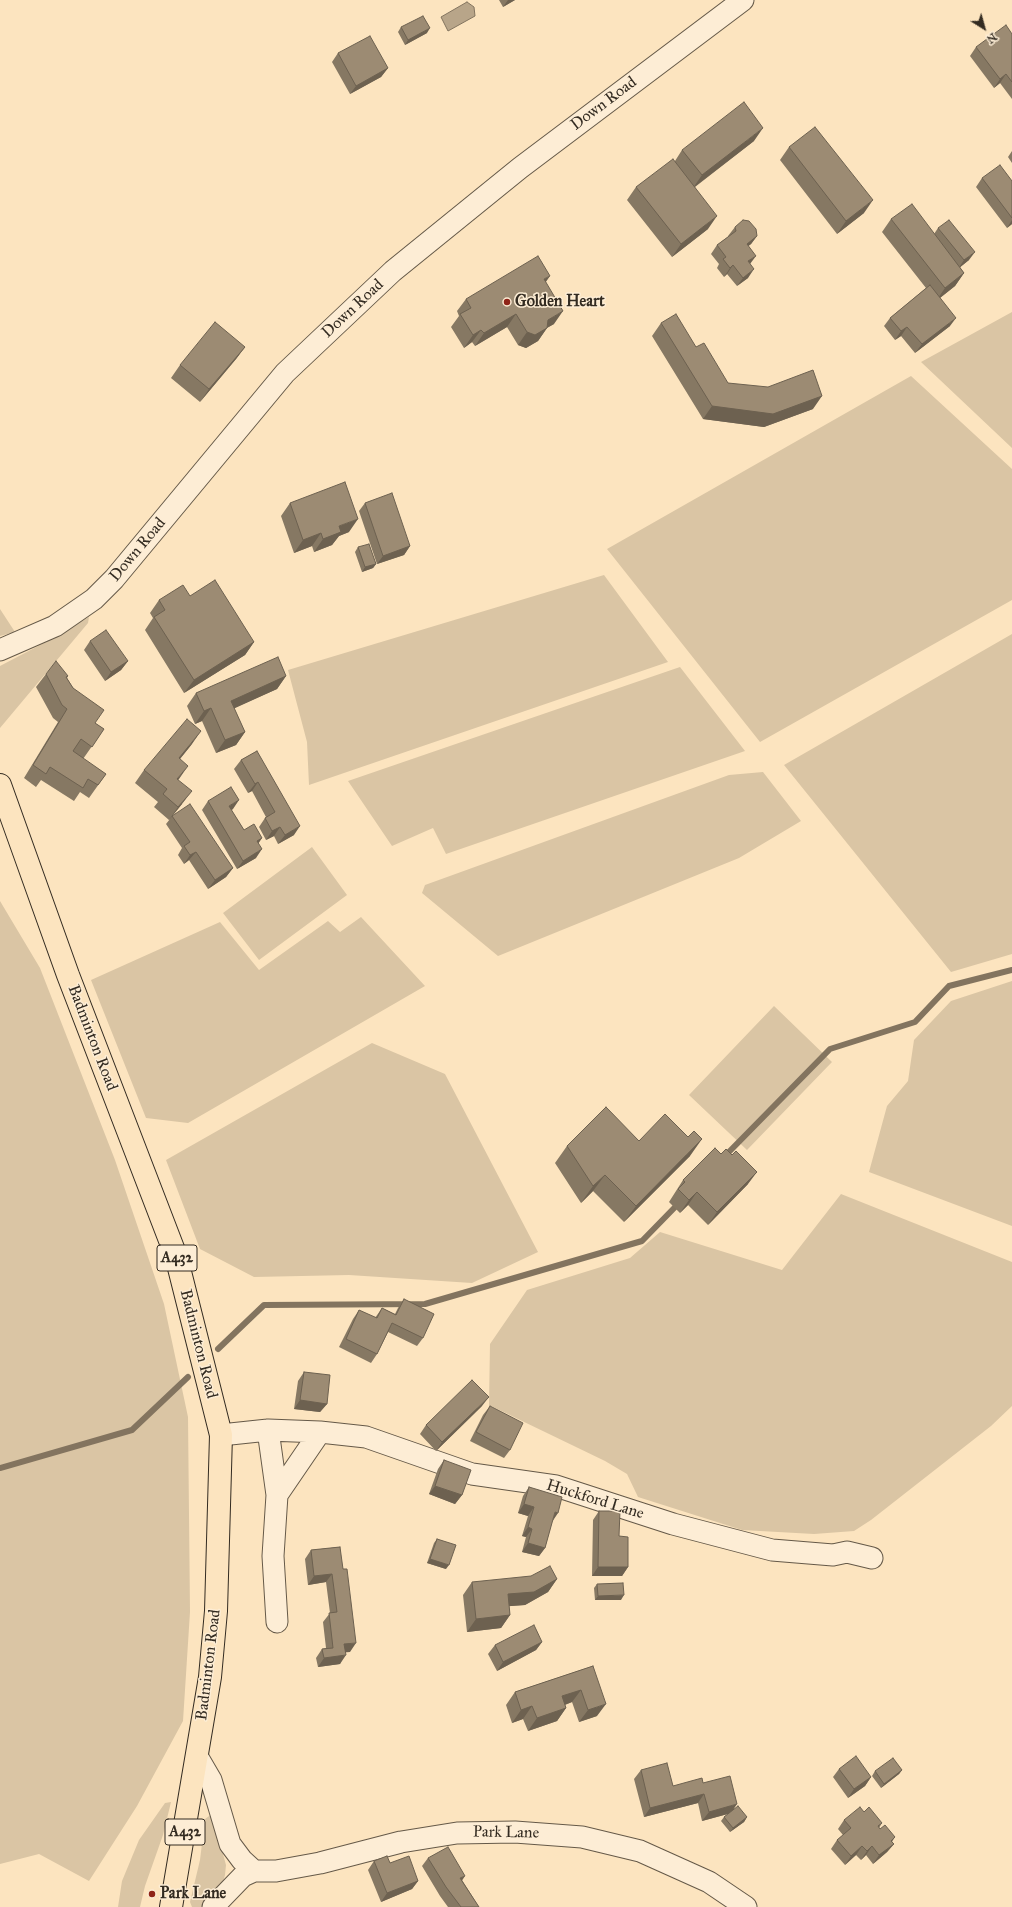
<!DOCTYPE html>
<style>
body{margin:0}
#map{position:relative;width:1012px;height:1907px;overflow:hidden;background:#fce4bf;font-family:"IM FELL Great Primer",serif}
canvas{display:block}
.north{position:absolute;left:964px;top:8px;width:40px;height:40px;-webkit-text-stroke:3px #fdedd5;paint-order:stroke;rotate:143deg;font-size:11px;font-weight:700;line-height:16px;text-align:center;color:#332b21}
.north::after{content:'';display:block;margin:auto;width:14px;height:18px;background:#332b21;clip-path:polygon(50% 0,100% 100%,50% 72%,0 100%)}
</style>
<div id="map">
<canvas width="1012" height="1907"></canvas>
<div class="north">N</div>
</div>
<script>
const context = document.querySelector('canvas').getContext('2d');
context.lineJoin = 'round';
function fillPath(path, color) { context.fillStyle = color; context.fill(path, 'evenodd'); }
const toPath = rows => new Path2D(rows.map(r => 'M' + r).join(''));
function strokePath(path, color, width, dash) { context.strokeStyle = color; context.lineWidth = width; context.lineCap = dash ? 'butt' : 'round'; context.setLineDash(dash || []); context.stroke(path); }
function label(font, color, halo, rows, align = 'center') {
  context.font = font + ' "IM FELL Great Primer",serif'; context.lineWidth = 3; context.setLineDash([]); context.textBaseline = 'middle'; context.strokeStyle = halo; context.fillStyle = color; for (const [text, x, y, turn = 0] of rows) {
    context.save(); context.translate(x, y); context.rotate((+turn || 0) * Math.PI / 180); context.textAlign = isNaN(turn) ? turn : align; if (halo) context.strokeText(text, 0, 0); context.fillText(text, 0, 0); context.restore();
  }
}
fillPath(toPath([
 [1012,312,1012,448,921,362],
 [911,376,1012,469,1012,600,760,742,607,549],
 [604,575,668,662,309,785,307,742,288,670],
 [0,609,15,632,0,636],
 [89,617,88,623,0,728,0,666,44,643],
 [1012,634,1012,954,951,972,784,765],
 [680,667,745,751,446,854,433,828,392,846,348,781],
 [763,772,801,821,739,858,498,956,422,893,425,885,729,775],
 [312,847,347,895,259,960,223,913],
 [0,901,40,968,115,1160,164,1304,188,1417,190,1612,183,1721,137,1806,89,1881,39,1854,0,1864],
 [361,917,425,986,188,1123,146,1118,91,980,220,922,259,970,328,921,340,932],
 [1012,981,1012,1226,869,1172,887,1106,908,1081,914,1040,951,1001],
 [774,1006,832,1062,747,1150,689,1095],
 [372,1043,445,1074,538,1252,472,1283,349,1275,254,1277,200,1249,166,1160],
 [841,1194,1012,1262,1012,1406,991,1426,871,1520,854,1531,814,1534,742,1530,638,1497,627,1474,605,1461,489,1405,490,1344,527,1290,630,1258,660,1232,782,1270],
 [171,1802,163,1835,145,1886,140,1907,118,1907,122,1881,139,1840,165,1803],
 [212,1814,226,1865,225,1875,223,1882,202,1907,192,1907,190,1902,200,1860,205,1819]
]), '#dac5a4');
const water = toPath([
 [467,2,474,7,475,16,448,31,441,17,467,2]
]);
fillPath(water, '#b8a589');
strokePath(water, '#83745f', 1);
strokePath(toPath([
 [724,1157,830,1049,915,1022,949,986,1012,970],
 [218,1349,264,1305,425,1304,642,1241,680,1202],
 [0,1468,132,1430,188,1377]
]), '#83745f', 6);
const minor = toPath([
 [0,650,55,626,94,599,114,579,285,373,393,271,520,168,743,0],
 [268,1430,277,1495,273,1556,277,1622],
 [221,1435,268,1430,320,1432,366,1437,472,1474,556,1486,673,1524,772,1550,833,1555,847,1552,872,1558],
 [277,1495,320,1432],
 [197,1756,211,1780,230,1844,242,1860,254,1871],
 [213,1907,243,1876,254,1871,276,1871,320,1863,401,1842,457,1833,515,1832,582,1837,640,1851,709,1882,746,1907]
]);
const major = toPath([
 [0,785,68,975,176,1256,221,1435,216,1611,210,1677,171,1907]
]);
strokePath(minor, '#655948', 23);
strokePath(major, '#332b21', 24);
strokePath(minor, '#fdedd5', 21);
strokePath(major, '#fce4bf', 22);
fillPath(toPath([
 [499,0,515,0,503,7],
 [401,27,427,33,405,45,398,32],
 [1012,34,1012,99,1000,83,994,88,970,56,976,47],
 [338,53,388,68,381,77,350,94,332,62],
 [754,141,695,187,708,229,672,257,627,200,636,187,675,161,682,150],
 [789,147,864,213,837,234,780,160],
 [1012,151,1012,163,1008,157],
 [982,178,1012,181,1012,224,1007,228,976,187],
 [891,219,934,234,938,228,969,260,960,267,964,273,955,286,940,298,950,326,915,353,901,336,895,340,884,326,890,318,926,288,882,232],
 [735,227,757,236,751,244,748,246,750,264,748,278,737,286,727,274,724,277,717,268,719,264,711,254,717,245,729,236,728,236],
 [546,282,554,324,547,328,538,341,526,348,518,345,507,327,475,346,472,342,464,348,451,327,459,316,457,311,466,299],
 [661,323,696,347,728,383,813,409,764,427,703,419,652,336],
 [245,347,236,359,200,402,171,378,180,365],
 [290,503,349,532,339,536,332,545,314,552,312,546,294,553,281,516],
 [365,503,410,546,404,555,377,564,359,511],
 [358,547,376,564,373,568,362,572,355,552],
 [190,596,254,642,245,655,184,693,145,630,153,618,150,613,159,600],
 [90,641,128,661,121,670,105,681,84,650],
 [46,674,68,676,67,678,95,723,104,729,83,759,106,774,89,798,80,792,74,801,41,780,36,787,24,778,58,722,53,718,36,687],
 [286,676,277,689,234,708,245,732,236,745,216,753,202,721,195,724,187,706,196,693],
 [192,744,180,759,178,780,182,804,173,815,233,868,226,877,208,889,189,860,184,864,178,855,182,848,166,824,170,819,169,820,154,807,158,802,135,783,144,770],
 [257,751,294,835,278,844,274,836,266,840,259,827,265,818,266,817,252,791,248,793,234,769,241,760],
 [208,801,233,809,231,810,244,830,262,838,258,843,256,858,237,869,202,810],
 [639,1141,690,1156,624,1222,593,1191,581,1203,555,1163,567,1146],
 [683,1180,748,1184,708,1225,688,1205,680,1213,669,1202],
 [404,1299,423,1338,417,1346,388,1332,377,1354,371,1363,339,1347,353,1319,359,1310,375,1318,382,1308,395,1314,398,1308],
 [304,1372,327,1404,320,1412,294,1409,298,1381],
 [482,1406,436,1451,420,1434,426,1425],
 [490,1406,510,1450,504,1458,470,1441,483,1415],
 [444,1460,462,1495,455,1504,429,1494,438,1469],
 [529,1487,552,1522,545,1548,539,1556,522,1552,526,1537,522,1536,528,1516,518,1513,523,1496],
 [599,1511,619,1536,628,1567,622,1576,592,1576,593,1520],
 [437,1539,446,1569,427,1563,434,1543],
 [340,1547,350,1652,345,1652,340,1664,318,1667,316,1658,322,1649,326,1648,323,1622,330,1613,326,1582,308,1585,305,1559,311,1550],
 [557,1579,548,1592,525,1605,509,1606,510,1615,501,1628,467,1632,463,1595,472,1582],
 [597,1584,621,1600,595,1600,594,1588],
 [542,1642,536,1650,497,1671,488,1654,495,1645],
 [593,1666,597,1716,579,1722,572,1702,565,1705,566,1708,557,1721,528,1731,523,1719,512,1723,506,1705,515,1692],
 [839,1769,871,1777,865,1786,848,1798,833,1777],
 [641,1770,673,1786,703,1783,734,1809,747,1817,744,1822,730,1832,721,1821,724,1817,728,1814,702,1821,698,1803,644,1817,634,1779],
 [902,1770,899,1774,881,1788,872,1776,875,1771],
 [864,1812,882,1823,879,1828,880,1829,895,1837,892,1842,894,1844,887,1852,873,1864,866,1855,861,1860,856,1855,845,1865,831,1849,837,1840,843,1835,838,1829,844,1820],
 [428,1858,462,1880,479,1907,448,1907,440,1896,422,1866],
 [374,1861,390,1863,418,1881,412,1889,381,1902,368,1870]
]), '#867863');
fillPath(toPath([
 [508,0,515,0,503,7],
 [430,28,427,33,405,45,408,40],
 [388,68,381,77,350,94,356,86],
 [1006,74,1000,83,994,88,1000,79],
 [763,128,754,141,693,188,702,175],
 [873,200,864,213,837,234,846,221],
 [717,216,708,229,672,257,681,244],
 [1012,220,1012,224,1007,228],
 [757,236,751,244,740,253,747,244],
 [975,252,969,260,958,269,964,260],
 [756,256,750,264,748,261],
 [733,265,727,274,724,277,730,268],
 [754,269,748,278,737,286,743,278],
 [964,273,955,286,936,301,945,288],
 [550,276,541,289,544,279],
 [563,311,554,324,539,332,548,320],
 [516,314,507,327,475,346,484,333],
 [956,318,950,326,915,353,922,344],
 [907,327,901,336,895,340,901,331],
 [547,328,538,341,526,348,518,345,527,332],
 [481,330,472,342,464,348,473,335],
 [245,347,236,359,200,402,209,389],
 [822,396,813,409,764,427,703,419,712,406],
 [358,519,349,532,339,536,332,545,314,552,323,539,339,526],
 [321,533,312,546,294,553,303,540],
 [410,546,404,555,377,564,383,556],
 [376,564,373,568,362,572,365,567],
 [254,642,245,655,184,693,194,680],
 [128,661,121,670,105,681,111,672],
 [286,676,277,689,222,714,231,701],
 [211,708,202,721,195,724,204,711],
 [201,731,192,744,170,771,179,758],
 [245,732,236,745,216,753,225,740],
 [188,766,179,779,168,792,177,779],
 [258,782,252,791,248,793,255,784],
 [192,791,182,804,169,820,178,807],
 [239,800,233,809,223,815,229,806],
 [300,826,294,835,278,844,285,835],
 [280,827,274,836,266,840,272,831],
 [262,838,256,847,257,841],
 [262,849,256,858,237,869,243,861],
 [196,852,189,860,184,864,190,855],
 [233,868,226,877,208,889,215,880],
 [702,1139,690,1156,624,1222,636,1206],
 [757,1172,748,1184,708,1225,717,1212],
 [605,1175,593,1191,581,1203,593,1186],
 [697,1192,688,1205,680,1213,689,1200],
 [489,1397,482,1406,436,1451,442,1442],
 [300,1400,327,1404,320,1412,294,1409],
 [435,1486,462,1495,455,1504,429,1494],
 [524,1504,534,1507,528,1516,518,1513],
 [555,1512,558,1513,552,1522],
 [528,1527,532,1529,526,1537,522,1536],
 [528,1543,545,1548,539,1556,522,1552],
 [430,1559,449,1565,446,1569,427,1563],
 [598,1567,628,1567,622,1576,592,1576],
 [332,1574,326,1582,308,1585,314,1576],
 [557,1579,548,1592,525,1605,498,1607,508,1594],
 [624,1595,621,1600,595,1600,598,1596],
 [510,1615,501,1628,467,1632,476,1619],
 [542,1642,536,1650,497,1671,503,1662],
 [356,1643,350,1652,338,1653,344,1644],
 [346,1655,340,1664,318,1667,324,1658],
 [581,1690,572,1702,553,1709,562,1696],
 [606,1704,597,1716,579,1722,588,1710],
 [532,1706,523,1719,512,1723,521,1710],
 [566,1708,557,1721,528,1731,537,1718],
 [902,1770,899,1774,881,1788,884,1784],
 [871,1777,865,1786,848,1798,854,1789],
 [704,1794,698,1803,644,1817,650,1808],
 [737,1804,731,1813,702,1821,709,1812],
 [747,1817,744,1822,730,1832,733,1828],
 [894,1844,887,1852,873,1864,879,1855],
 [862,1846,856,1855,845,1865,851,1856],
 [872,1846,866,1855,861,1860,867,1851],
 [465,1876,459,1885,460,1878],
 [418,1881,412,1889,381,1902,387,1893]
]), '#6d6150');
const building = toPath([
 [423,16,430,28,408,40,401,27,423,16],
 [1006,25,1012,34,1012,82,1006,74,1000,79,976,47,1006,25],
 [370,36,388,68,356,86,338,53,370,36],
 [744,102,763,128,702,175,682,150,744,102],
 [815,127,873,200,846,221,789,147,815,127],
 [673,159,717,216,681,244,636,187,673,159],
 [1000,165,1012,181,1012,218,982,178,1000,165],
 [912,204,964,273,945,288,891,219,912,204],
 [743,220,749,221,756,229,757,236,747,244,756,256,748,261,754,269,743,278,733,265,730,268,723,259,726,257,717,245,736,231,735,227,743,220],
 [949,220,975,252,964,260,938,228,949,220],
 [538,256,550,276,544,279,563,311,548,320,547,328,535,335,527,332,516,314,484,333,481,330,473,335,460,314,471,308,466,299,538,256],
 [930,285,956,318,922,344,907,327,901,331,890,318,930,285],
 [676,314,696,347,704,343,728,383,768,387,813,370,822,396,773,414,712,406,661,323,676,314],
 [215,322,245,347,209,389,180,365,215,322],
 [345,482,358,519,339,526,341,532,323,539,321,533,303,540,290,503,345,482],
 [392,493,410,546,383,556,365,503,392,493],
 [369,544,376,564,365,567,358,547,369,544],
 [215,580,254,642,194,680,154,617,165,610,159,600,183,585,190,596,215,580],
 [106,630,128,661,111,672,90,641,106,630],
 [278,657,286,676,231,701,245,732,225,740,211,708,204,711,196,693,278,657],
 [56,661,68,676,66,677,73,688,104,710,95,723,104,729,92,747,81,739,73,751,106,774,98,785,88,779,83,788,50,767,46,774,33,765,67,709,62,705,46,674,56,661],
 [187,719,201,731,179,758,188,766,177,779,192,791,178,807,163,794,167,789,144,770,187,719],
 [257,751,300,826,285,835,280,827,272,831,265,818,275,812,258,782,255,784,241,760,257,751],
 [231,787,239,800,229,806,244,830,254,824,262,838,257,841,262,849,243,861,208,801,231,787],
 [190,804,233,868,215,880,196,852,190,855,184,846,190,842,172,816,190,804],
 [606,1107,639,1141,665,1114,688,1137,694,1131,702,1139,636,1206,605,1175,593,1186,567,1146,606,1107],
 [715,1148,721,1154,726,1149,732,1155,736,1151,757,1172,717,1212,697,1192,689,1200,678,1189,685,1182,683,1180,715,1148],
 [404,1299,434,1314,423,1338,392,1323,377,1354,346,1339,359,1310,377,1318,382,1308,396,1315,404,1299],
 [304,1372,330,1375,327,1404,300,1400,304,1372],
 [472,1380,489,1397,442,1442,426,1425,472,1380],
 [490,1406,523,1423,510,1450,476,1432,490,1406],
 [444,1460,471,1470,462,1495,435,1486,444,1460],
 [529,1487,562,1497,558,1513,555,1512,545,1548,528,1543,532,1529,528,1527,534,1507,524,1504,529,1487],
 [599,1511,620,1511,619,1536,628,1537,628,1567,598,1567,599,1511],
 [437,1539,456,1545,449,1565,430,1559,437,1539],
 [340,1547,343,1569,347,1569,356,1643,344,1644,346,1655,324,1658,322,1649,333,1648,329,1613,337,1612,332,1574,314,1576,311,1550,340,1547],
 [550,1566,557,1579,534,1592,508,1594,510,1615,476,1619,472,1582,531,1576,550,1566],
 [623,1583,624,1595,598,1596,597,1584,623,1583],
 [534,1625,542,1642,503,1662,495,1645,534,1625],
 [593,1666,606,1704,588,1710,581,1690,562,1696,566,1708,537,1718,532,1706,521,1710,515,1692,593,1666],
 [856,1756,871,1777,854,1789,839,1769,856,1756],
 [893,1758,902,1770,884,1784,875,1771,893,1758],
 [667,1763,673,1786,702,1778,703,1783,730,1776,737,1804,709,1812,704,1794,650,1808,641,1770,667,1763],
 [738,1806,747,1817,733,1828,724,1817,738,1806],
 [860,1807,864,1812,869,1807,882,1823,878,1826,880,1829,885,1825,895,1837,891,1841,894,1844,879,1855,872,1846,867,1851,862,1846,851,1856,837,1840,851,1828,844,1820,860,1807],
 [448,1847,465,1876,460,1878,479,1907,461,1907,446,1887,428,1858,448,1847],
 [387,1856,390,1863,409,1856,418,1881,387,1893,374,1861,387,1856]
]);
fillPath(building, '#9c8b73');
strokePath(building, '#6d6150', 1);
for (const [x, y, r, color] of [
 [507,302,4,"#8f2418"],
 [152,1894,4,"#8f2418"]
]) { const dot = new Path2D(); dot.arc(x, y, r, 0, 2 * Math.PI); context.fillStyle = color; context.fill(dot); strokePath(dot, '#fdedd5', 1.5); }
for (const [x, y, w] of [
 [177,1258,40],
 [185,1832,40]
]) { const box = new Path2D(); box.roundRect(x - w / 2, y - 13, w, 26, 3); context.fillStyle = '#fdedd5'; context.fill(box); strokePath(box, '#332b21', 1); }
label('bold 15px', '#332b21', null, [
 ["A432",177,1258],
 ["A432",185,1832]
]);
label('16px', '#332b21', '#fdedd5', [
 ["Down Road",604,104,-37],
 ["Down Road",353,309,-43],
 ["Down Road",138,550,-50],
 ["Badminton Road",92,1038,69],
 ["Badminton Road",198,1344,76],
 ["Huckford Lane",595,1500,17],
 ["Badminton Road",209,1665,-83],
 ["Park Lane",506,1833,1]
]);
label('bold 16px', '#332b21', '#fdedd5', [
 ["Golden Heart",515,302],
 ["Park Lane",160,1894]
], 'left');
</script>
